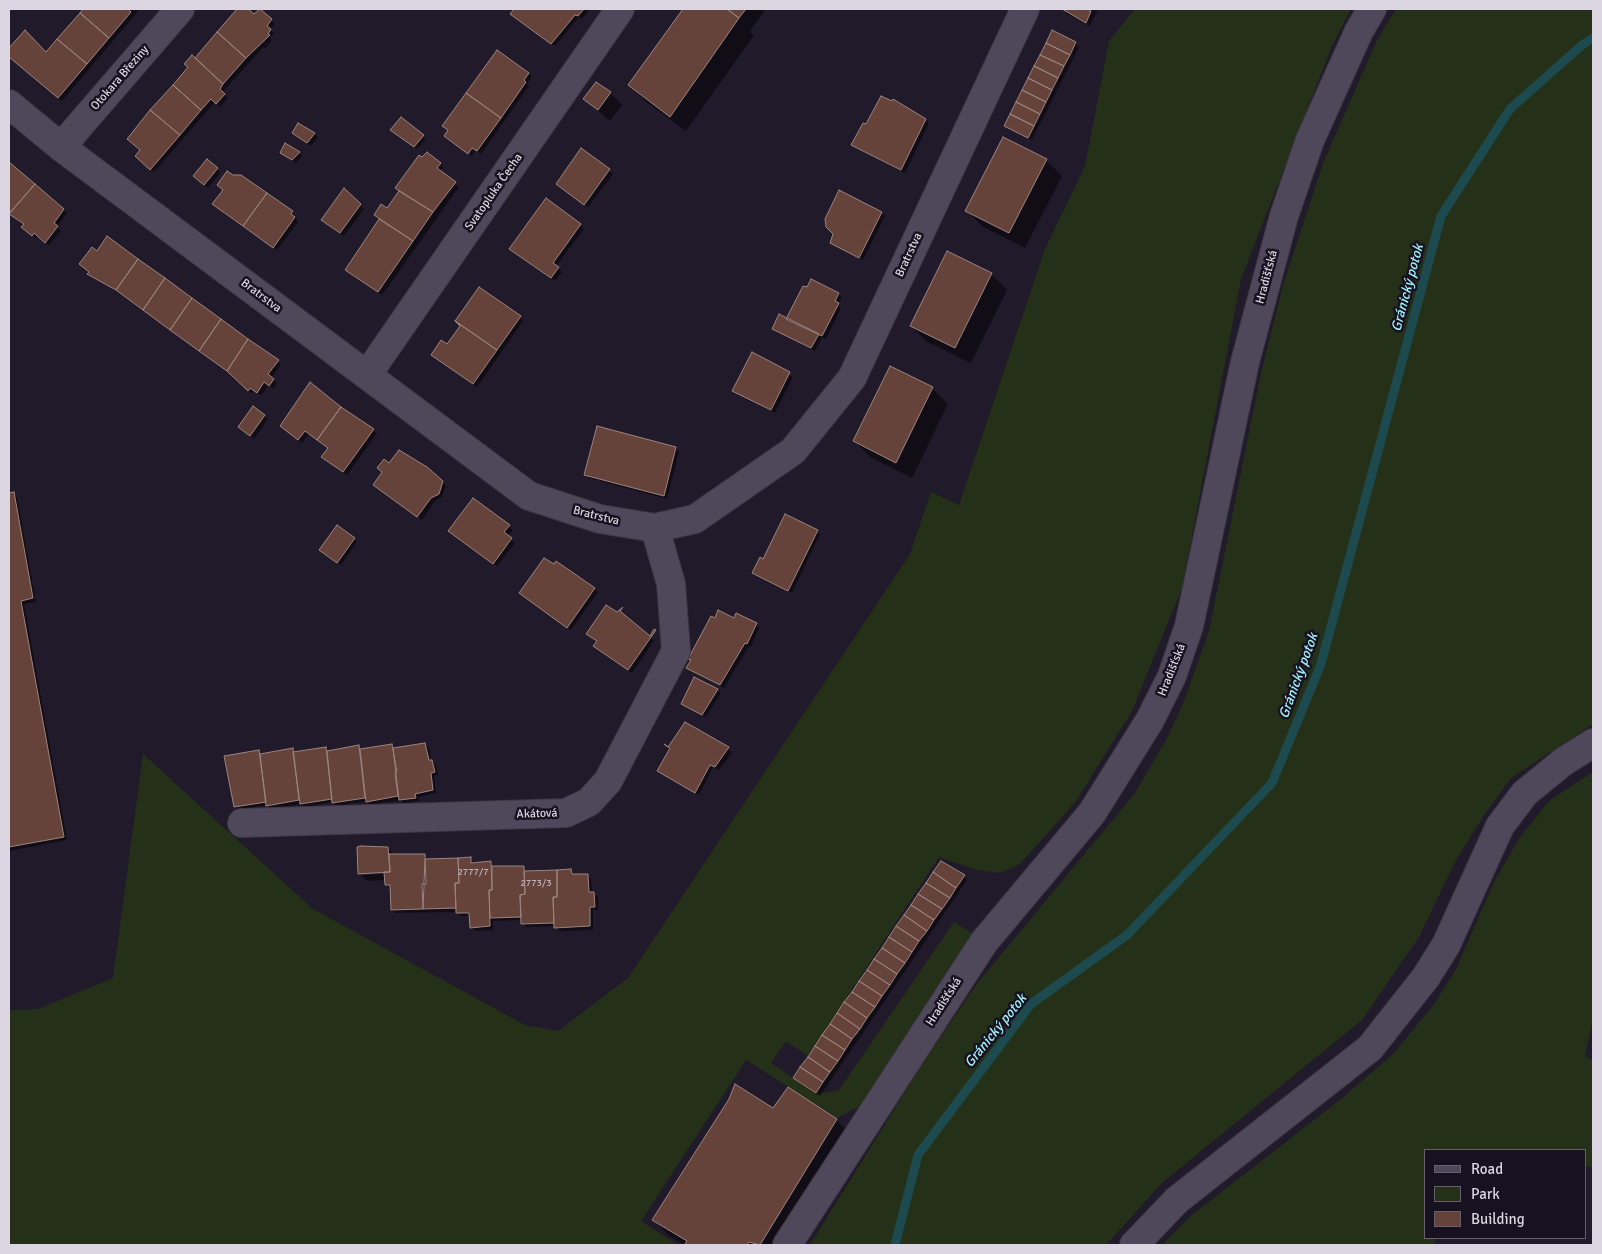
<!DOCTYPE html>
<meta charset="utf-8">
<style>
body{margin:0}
#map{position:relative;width:1602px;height:1254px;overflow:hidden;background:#211a2a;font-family:Signika,sans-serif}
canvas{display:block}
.frame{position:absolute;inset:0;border:10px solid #dbd6e1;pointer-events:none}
.legend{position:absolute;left:1424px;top:1149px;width:162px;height:90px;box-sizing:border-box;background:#181120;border:1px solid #66606d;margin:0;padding:6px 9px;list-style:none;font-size:15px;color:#dbd6e1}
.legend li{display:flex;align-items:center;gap:10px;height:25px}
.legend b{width:25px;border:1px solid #66606d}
</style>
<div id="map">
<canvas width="1602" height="1254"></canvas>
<div class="frame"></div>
<ul class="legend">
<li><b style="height:6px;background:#4f475a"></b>Road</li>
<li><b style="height:14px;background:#243118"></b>Park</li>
<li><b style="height:14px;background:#65433b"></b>Building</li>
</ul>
</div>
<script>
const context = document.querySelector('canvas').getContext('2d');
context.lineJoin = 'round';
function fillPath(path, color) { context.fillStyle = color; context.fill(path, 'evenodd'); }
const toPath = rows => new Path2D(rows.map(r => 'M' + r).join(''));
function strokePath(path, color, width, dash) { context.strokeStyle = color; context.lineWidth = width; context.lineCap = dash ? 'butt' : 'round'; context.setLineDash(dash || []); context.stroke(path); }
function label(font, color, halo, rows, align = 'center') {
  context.font = font + ' Signika,sans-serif'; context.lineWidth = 5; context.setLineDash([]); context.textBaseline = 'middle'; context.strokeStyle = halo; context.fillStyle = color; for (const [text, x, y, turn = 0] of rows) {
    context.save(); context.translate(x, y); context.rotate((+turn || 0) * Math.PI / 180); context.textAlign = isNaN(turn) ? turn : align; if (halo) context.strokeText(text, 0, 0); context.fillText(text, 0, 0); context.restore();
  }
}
fillPath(toPath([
 [1135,9,1351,9,1332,46,1241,279,1182,588,1132,711,1076,801,1020,864,1000,873,977,870,939,857,808,1056,786,1041,771,1063,816,1094,839,1090,954,922,975,935,861,1106,837,1118,746,1060,641,1221,678,1245,9,1245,9,1010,38,1009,113,978,143,754,313,909,525,1025,558,1031,628,978,910,554,931,492,959,505,1045,249,1085,166,1109,41],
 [1396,9,1593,9,1593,724,1511,778,1484,815,1455,862,1419,937,1362,1020,1163,1182,1106,1245,810,1245,923,1063,976,985,1135,793,1167,738,1183,704,1209,631,1261,373,1283,285,1324,161,1377,40],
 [1593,772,1593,1019,1585,1056,1593,1060,1593,1168,1586,1166,1586,1150,1426,1150,1426,1238,1437,1238,1433,1245,1162,1245,1192,1215,1341,1099,1392,1055,1433,1006,1456,969,1495,880,1520,837,1550,800]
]), '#243118');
fillPath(toPath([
 [85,9,140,9,62,101,9,56,9,50,25,32,46,54],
 [239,9,246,9,254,16,259,9,271,20,275,24,270,30,274,33,270,38,272,40,265,49,263,47,222,93,228,98,220,107,215,102,154,172,140,160,195,60],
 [515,9,590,9,582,19,579,17,555,46,515,17,512,14],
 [685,9,766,9,750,31,754,35,686,131,645,101,629,85],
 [1064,9,1098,9,1090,26,1067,14],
 [1075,43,1079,47,1032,140,1009,129,1006,126],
 [528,73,532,77,527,84,529,86,481,154,476,150,472,156,449,139,449,131,444,126],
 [610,93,622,105,610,121,585,99],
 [925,120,929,123,905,173,852,145],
 [299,125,318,137,311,146,294,133],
 [395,134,422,135,426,139,417,149],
 [281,153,299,153,302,156,296,163],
 [1046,160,1062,176,1025,248,983,227,967,211],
 [9,163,67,213,57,227,61,231,49,245,38,235,36,238,27,230,25,224,9,211],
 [440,164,443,167,440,172,459,187,382,295,350,274,380,220,375,215,387,209,400,191],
 [217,169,220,173,208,188,195,176],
 [609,170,613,174,588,207,561,187],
 [224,190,292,212,298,222,277,250,218,208],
 [344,190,364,209,344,236,326,223],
 [546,200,584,229,556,266,562,272,555,281,514,252],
 [881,213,885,216,863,260,831,242],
 [89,274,278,361,281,365,271,378,277,383,273,389,269,385,261,395,254,391,252,393,238,382,240,380,122,294],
 [991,274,1007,290,971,363,927,342,911,326],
 [479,289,523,321,477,387,437,358,461,327,456,322],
 [838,294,842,297,838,305,841,308,826,339,822,337,815,351,773,329],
 [753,354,793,377,775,413,733,390],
 [932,388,948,404,912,478,870,457,854,441],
 [340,409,377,433,347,475,323,457,329,448,309,434,302,443,286,430],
 [265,416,268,419,254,439,244,430],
 [675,448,679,452,667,499,589,478,585,475],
 [442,482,446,486,442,497,435,501,422,520,379,488],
 [13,493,17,497,36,602,24,604,67,840,9,851,9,494],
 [473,500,513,530,508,536,515,543,497,566,453,535],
 [817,531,820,534,792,593,753,573],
 [354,539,357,542,341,565,324,553],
 [594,589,598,592,571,630,524,596],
 [619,612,639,627,654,641,632,673,598,649,598,642,591,637],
 [735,620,756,624,759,628,751,647,749,646,724,688,688,668,692,661,690,659],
 [717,690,721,693,706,717,682,704],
 [685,723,732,752,719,770,713,767,699,795,658,771,676,735,678,736],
 [425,744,429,748,431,761,436,765,438,775,434,776,436,793,418,797,419,801,404,803,401,800,370,805,367,801,337,806,333,802,305,807,301,804,271,809,267,805,238,810,235,806,259,751,262,755,292,749,296,753,325,748,329,752,358,746,362,750,392,746,395,749],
 [358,848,388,848,395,856,424,855,428,860,471,859,475,864,491,863,494,868,523,867,527,872,570,870,574,875,588,875,591,879,592,893,598,897,598,910,593,910,593,930,559,931,556,926,526,927,522,920,493,921,493,930,475,931,471,927,470,916,461,916,457,912,395,913,392,910,391,888,386,885,386,880,367,881,360,875,385,874,385,871,360,872,360,874],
 [964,876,967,880,820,1096,798,1082,794,1078],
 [788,1089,836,1120,852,1136,786,1245,685,1245,669,1236,654,1220,774,1110]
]), '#0007');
strokePath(toPath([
 [895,1245,918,1155,1031,1004,1127,935,1272,783,1321,664,1441,216,1510,109,1582,45,1593,38]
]), '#1d4a4f', 9);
const building = toPath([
 [83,9,128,9,131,12,109,38,80,13,83,9],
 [237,9,248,9,254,14,260,9,272,19,267,26,271,29,268,34,270,35,246,58,217,32,237,9],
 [514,9,584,9,578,16,575,15,551,44,510,14,514,9],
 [683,9,727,9,739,18,670,117,628,85,683,9],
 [727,9,746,9,739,18,727,9],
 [1062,9,1087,9,1091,11,1086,23,1062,9],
 [80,13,109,38,87,64,57,39,80,13],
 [25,30,46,52,57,39,87,64,58,98,9,57,9,48,25,30],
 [1052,30,1076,42,1070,55,1046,43,1052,30],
 [217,32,246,58,223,84,195,58,217,32],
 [1046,43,1070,55,1064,66,1040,55,1046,43],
 [497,50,529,73,524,80,526,82,501,118,466,93,497,50],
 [192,55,223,84,220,89,225,94,216,104,211,99,201,110,173,85,188,67,184,64,192,55],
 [1040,55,1064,66,1058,78,1034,66,1040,55],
 [1034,66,1058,78,1052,90,1028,78,1034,66],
 [1028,78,1052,90,1046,102,1022,90,1028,78],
 [596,82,611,92,598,110,583,99,596,82],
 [173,85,201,110,180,135,150,110,173,85],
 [1022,90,1046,102,1040,114,1016,102,1022,90],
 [466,93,501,118,477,151,472,148,468,154,444,136,448,130,442,126,466,93],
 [881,96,892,101,893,99,926,119,901,170,851,145,863,123,866,124,881,96],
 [1016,102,1040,114,1034,126,1010,114,1016,102],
 [150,110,180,135,150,170,135,156,140,150,127,139,150,110],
 [1010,114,1034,126,1028,138,1004,126,1010,114],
 [401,117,424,135,414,147,390,130,401,117],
 [298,123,315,133,307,143,292,133,298,123],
 [1003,137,1047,159,1009,233,965,211,1003,137],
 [285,143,300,152,292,160,280,153,285,143],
 [581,148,610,169,584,205,556,184,581,148],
 [427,152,441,163,437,168,456,182,433,212,395,188,419,155,422,157,427,152],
 [207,159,218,168,204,185,193,176,207,159],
 [9,162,35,184,9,214,9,162],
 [227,171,233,175,241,175,267,193,243,226,212,204,223,190,217,185,227,171],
 [35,184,64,209,54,223,58,226,45,243,34,233,32,236,21,227,24,224,9,214,35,184],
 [344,188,361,204,340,233,321,220,344,188],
 [839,190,882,212,859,258,830,243,833,234,826,227,825,219,839,190],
 [399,191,433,212,413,241,374,215,381,204,387,208,399,191],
 [267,193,293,211,291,214,295,217,273,248,243,226,267,193],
 [546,198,581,224,553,263,559,267,551,278,509,249,546,198],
 [379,219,413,241,378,292,345,270,379,219],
 [107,236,138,259,116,290,87,274,89,272,79,264,92,247,97,251,107,236],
 [947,251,992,273,955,348,910,326,947,251],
 [138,259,165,278,143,310,116,290,138,259],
 [165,278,192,298,170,330,143,310,165,278],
 [811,279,839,293,835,301,839,303,822,336,786,319,803,286,807,287,811,279],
 [479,287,521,316,497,350,455,321,479,287],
 [192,298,221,319,199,351,170,330,192,298],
 [779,314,819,334,811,348,772,329,779,314],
 [221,319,248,339,227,371,199,351,221,319],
 [455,321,497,350,473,384,431,355,441,340,447,344,460,326,455,321],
 [248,339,279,360,268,374,274,379,269,386,264,382,257,393,250,388,248,391,227,371,248,339],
 [752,352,790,372,771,410,732,391,752,352],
 [890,366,933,387,896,463,853,441,890,366],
 [310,382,341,407,317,440,305,431,298,440,280,426,310,382],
 [253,406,265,415,250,436,238,427,253,406],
 [341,407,374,429,343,472,321,457,328,448,317,440,341,407],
 [597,426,676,447,664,496,584,475,597,426],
 [399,450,427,467,443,481,439,494,431,498,417,517,373,485,382,472,377,468,384,459,389,463,399,450],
 [14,492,33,598,21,601,64,837,9,847,9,493,14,492],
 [473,498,510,525,504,532,512,538,493,564,448,531,473,498],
 [785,514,818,530,788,591,752,573,760,557,763,559,785,514],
 [337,525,355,538,337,563,319,550,337,525],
 [544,558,554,564,556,561,595,588,567,628,519,593,544,558],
 [606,605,617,612,623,607,620,611,650,636,654,629,656,630,628,670,593,646,597,641,586,634,606,605],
 [718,610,734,618,736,613,757,623,747,644,745,643,720,685,686,668,691,660,688,659,711,616,715,618,718,610],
 [694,677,718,689,702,715,681,704,694,677],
 [685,722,729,747,715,767,710,765,695,793,657,771,670,748,664,744,668,747,685,722],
 [425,743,429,760,432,760,435,772,431,773,433,790,415,794,416,798,399,800,393,748,425,743],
 [392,744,397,772,395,773,398,796,366,802,360,749,392,744],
 [359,745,365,798,332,803,327,751,359,745],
 [326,747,332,799,300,804,293,752,326,747],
 [293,748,299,800,266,806,260,754,293,748],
 [259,750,266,802,234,807,224,756,259,750],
 [361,846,388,847,390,872,358,874,357,847,361,846],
 [389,854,425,854,426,884,422,884,423,909,391,910,390,885,385,885,384,872,390,872,389,854],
 [471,857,471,863,491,861,492,890,489,890,490,926,470,928,469,913,456,913,455,883,459,883,458,858,471,857],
 [458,858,459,883,455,883,456,908,423,909,425,859,458,858],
 [941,861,965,875,956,888,933,872,941,861],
 [492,866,524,866,525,894,520,895,521,917,490,918,489,890,492,890,492,866],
 [571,869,572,874,588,874,589,892,594,892,595,907,590,907,590,926,554,928,553,897,557,897,557,870,571,869],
 [557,870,557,897,553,897,554,923,521,924,520,895,525,894,524,871,557,870],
 [933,872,956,888,950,898,926,883,933,872],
 [926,883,950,898,942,909,918,894,926,883],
 [918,894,942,909,934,920,911,905,918,894],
 [911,905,934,920,927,931,904,915,911,905],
 [904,915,927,931,919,941,896,926,904,915],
 [896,926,919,941,912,952,889,937,896,926],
 [889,937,912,952,905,963,882,948,889,937],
 [882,948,905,963,897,974,874,959,882,948],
 [874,959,897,974,890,985,867,970,874,959],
 [867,970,890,985,882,996,859,981,867,970],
 [859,981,882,996,875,1007,852,992,859,981],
 [852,992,875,1007,867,1018,844,1002,852,992],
 [844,1002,867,1018,860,1029,837,1013,844,1002],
 [837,1013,860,1029,852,1039,830,1024,837,1013],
 [830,1024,852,1039,845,1050,822,1035,830,1024],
 [822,1035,845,1050,838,1061,815,1046,822,1035],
 [815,1046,838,1061,830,1072,808,1057,815,1046],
 [808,1057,830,1072,823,1082,800,1067,808,1057],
 [800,1067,823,1082,816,1093,793,1078,800,1067],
 [735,1084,773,1108,788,1087,837,1119,760,1245,749,1242,747,1245,684,1245,687,1241,652,1220,729,1099,735,1084]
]);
fillPath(building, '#65433b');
strokePath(building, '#9d857f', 1);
const minor = toPath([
 [9,104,61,147,529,496,600,519,655,528,695,519,793,451,852,378,1025,9],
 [61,147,180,9],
 [367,375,620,9],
 [242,823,566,813,589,802,608,781,676,651,671,584,655,528],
 [787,1245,984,942,1092,813,1150,720,1172,676,1189,626,1245,362,1284,216,1310,140,1359,31,1372,9],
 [1134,1245,1177,1200,1370,1048,1426,977,1446,945,1500,826,1525,793,1563,762,1593,743]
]);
strokePath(minor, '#3d3744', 30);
strokePath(minor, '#4f475a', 28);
label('10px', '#beb1b8', null, [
 ["2777/7",473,872],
 ["2773/3",536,883]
]);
label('12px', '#dbd6e1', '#181120', [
 ["Otokara Březiny",120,78,-49],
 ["Svatopluka Čecha",494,192,-55],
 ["Bratrstva",909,255,-65],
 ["Hradišťská",1267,277,-75],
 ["Bratrstva",261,296,37],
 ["Bratrstva",596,516,14],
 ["Hradišťská",1172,670,-68],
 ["Akátová",537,814,-2],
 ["Hradišťská",944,1002,-57]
]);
label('italic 14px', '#a2f3fc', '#181120', [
 ["Gránický potok",1408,288,-75],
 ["Gránický potok",1299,676,-70],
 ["Gránický potok",996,1031,-51]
]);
</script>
